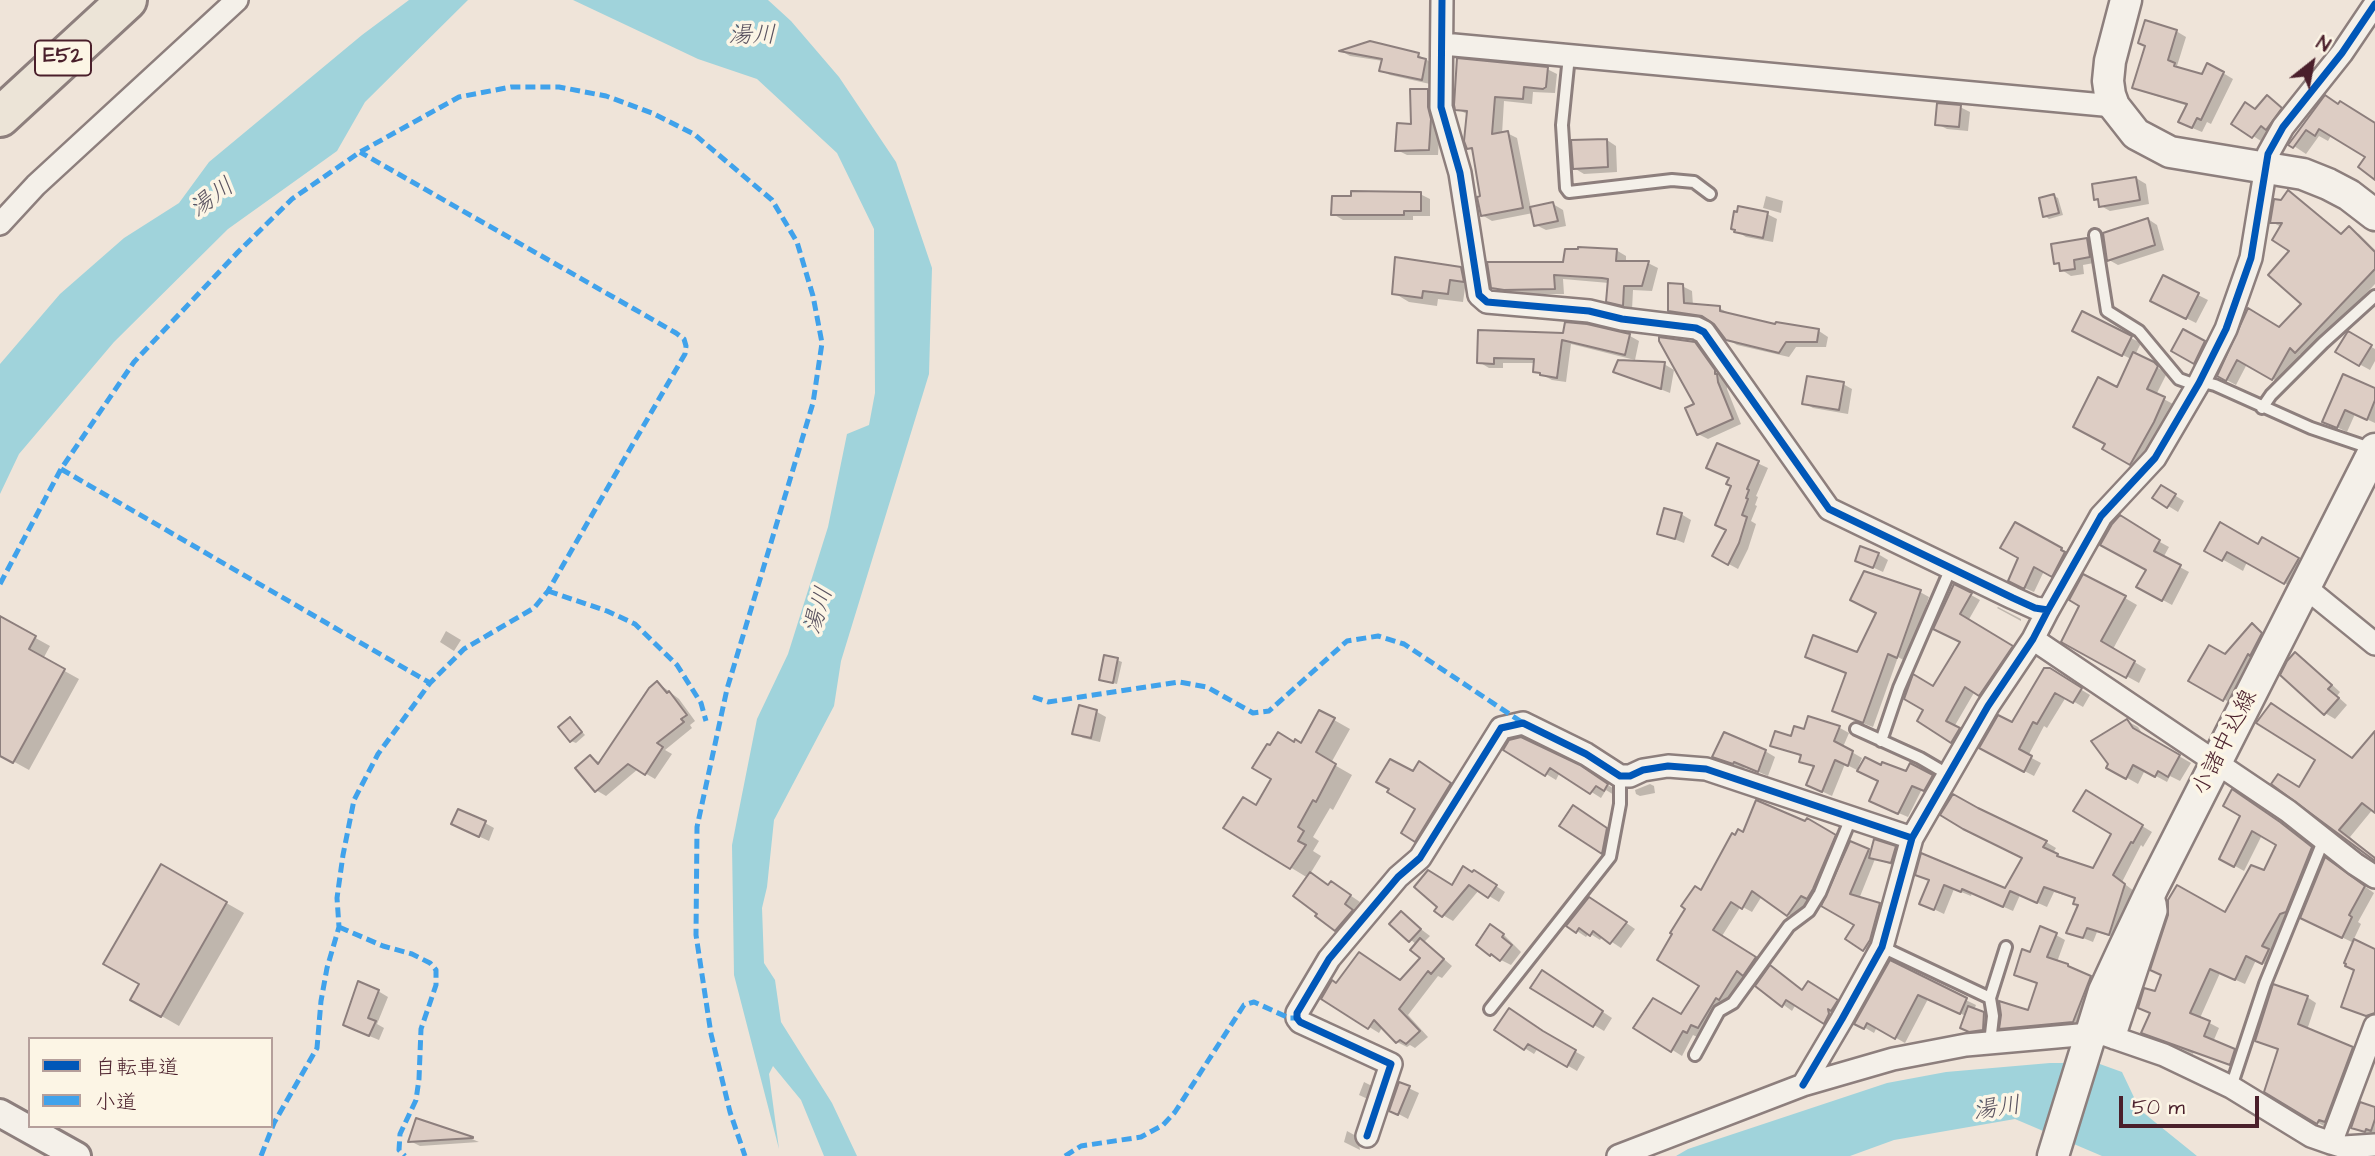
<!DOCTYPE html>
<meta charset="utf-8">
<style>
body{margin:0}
#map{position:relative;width:2375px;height:1156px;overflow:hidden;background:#efe4d9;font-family:"Architects Daughter","Klee One",sans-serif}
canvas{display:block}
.legend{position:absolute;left:28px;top:1037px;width:245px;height:91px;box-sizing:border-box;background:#fcf5e5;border:2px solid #b59f9b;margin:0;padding:9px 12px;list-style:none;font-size:21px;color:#4a1f2b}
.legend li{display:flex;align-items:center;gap:14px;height:35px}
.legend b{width:35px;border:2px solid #b59f9b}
.north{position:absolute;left:2277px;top:28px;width:70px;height:70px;-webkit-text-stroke:5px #fcf5e5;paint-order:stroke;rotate:31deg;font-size:19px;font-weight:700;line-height:28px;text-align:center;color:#4a1f2b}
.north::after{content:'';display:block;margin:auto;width:24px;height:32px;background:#4a1f2b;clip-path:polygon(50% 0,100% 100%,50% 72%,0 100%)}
.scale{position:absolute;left:2119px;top:1096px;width:140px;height:32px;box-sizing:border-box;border:4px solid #4a1f2b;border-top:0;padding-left:9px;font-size:21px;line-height:24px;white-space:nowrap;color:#4a1f2b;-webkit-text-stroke:5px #fcf5e5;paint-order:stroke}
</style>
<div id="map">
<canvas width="2375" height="1156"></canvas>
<ul class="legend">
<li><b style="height:9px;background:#0057b8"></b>自転車道</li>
<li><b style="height:9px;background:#40a2eb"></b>小道</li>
</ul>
<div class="north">N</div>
<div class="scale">50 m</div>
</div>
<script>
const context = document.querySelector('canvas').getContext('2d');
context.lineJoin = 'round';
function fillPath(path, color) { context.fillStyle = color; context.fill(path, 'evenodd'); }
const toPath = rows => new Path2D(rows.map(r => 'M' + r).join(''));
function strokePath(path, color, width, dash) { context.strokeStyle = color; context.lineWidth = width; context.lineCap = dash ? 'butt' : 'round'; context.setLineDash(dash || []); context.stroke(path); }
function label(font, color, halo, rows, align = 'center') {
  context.font = font + ' "Architects Daughter","Klee One",sans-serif'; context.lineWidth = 7; context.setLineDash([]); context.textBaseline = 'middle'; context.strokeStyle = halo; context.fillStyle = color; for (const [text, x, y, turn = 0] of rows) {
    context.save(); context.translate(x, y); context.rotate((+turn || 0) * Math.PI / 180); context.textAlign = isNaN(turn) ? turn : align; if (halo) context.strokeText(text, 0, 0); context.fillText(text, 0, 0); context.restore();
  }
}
fillPath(toPath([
 [409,0,468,0,365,102,337,151,228,229,114,342,19,454,0,494,0,364,60,294,124,238,179,203,209,162,362,35],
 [573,0,768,0,791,21,839,77,896,162,932,268,929,374,841,661,834,706,774,820,767,887,762,908,764,963,775,980,781,1022,832,1103,857,1156,824,1156,801,1100,773,1066,769,1074,779,1149,734,975,732,845,757,719,788,654,828,527,847,434,869,425,875,393,874,229,837,153,757,79,698,59],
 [2050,1063,2097,1063,2122,1072,2140,1110,2197,1156,2102,1156,2015,1119,1894,1140,1850,1156,1676,1156,1688,1149,1887,1083,1946,1072]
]), '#a0d3db');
fillPath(toPath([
 [2176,31,2186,37,2177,66,2203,76,2223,73,2233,79,2211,124,2207,122,2202,132,2190,127,2188,106,2144,92,2134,87],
 [1370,42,1418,55,1427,60,1434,65,1430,84,1390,75,1381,71,1383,61,1350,56,1343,52],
 [1547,69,1557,74,1555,93,1533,92,1532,104,1504,101,1502,134,1507,133,1517,138,1531,209,1553,204,1563,210,1566,226,1546,230,1536,225,1533,213,1492,221,1482,215,1482,197,1474,151,1468,148,1467,114,1457,109],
 [1428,91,1437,96,1440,125,1438,155,1407,155,1397,150,1413,126],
 [2267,97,2288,113,2275,133,2269,129,2261,141,2233,123,2255,110],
 [2325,98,2375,125,2375,177,2368,156,2332,134,2328,141,2319,136,2306,154,2291,144],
 [1960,107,1970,112,1968,131,1947,129,1937,124],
 [1607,140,1616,146,1617,172,1584,174,1574,168],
 [2136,178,2146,184,2149,204,2110,211,2101,206,2096,198],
 [2289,193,2343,235,2349,228,2359,234,2375,250,2375,284,2306,357,2300,354,2282,384,2247,364,2236,385,2219,376,2249,310,2279,329,2303,303,2292,250,2281,227,2272,222,2282,201],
 [1420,194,1430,199,1430,216,1413,216,1413,220,1343,220,1333,214],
 [1766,196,1783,201,1781,213,1763,208],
 [2054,196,2058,198,2063,215,2049,219,2045,216],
 [1767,214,1777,219,1773,242,1746,237,1736,231],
 [2148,219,2157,225,2164,250,2118,265,2109,260],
 [2087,240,2097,245,2099,262,2083,265,2084,274,2071,276,2062,270,2061,265,2056,263],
 [1616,250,1626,256,1626,263,1648,263,1658,268,1652,291,1633,290,1632,310,1618,306,1608,301,1609,283,1563,279,1564,294,1509,294,1493,287,1564,263],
 [1461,269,1476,277,1478,289,1465,288,1463,302,1438,299,1437,306,1409,302,1394,293],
 [1682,286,1692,291,1693,306,1719,308,1729,313,1777,326,1777,324,1819,331,1828,337,1826,347,1796,347,1789,357,1737,345,1727,339,1712,321,1680,316,1670,310],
 [2198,295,2208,300,2196,323,2162,306],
 [2083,314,2141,343,2135,355,2167,373,2156,395,2173,404,2140,468,2104,448,2118,389,2131,359,2084,336],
 [1587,326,1630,336,1639,341,1635,360,1571,344,1566,382,1552,380,1535,371,1536,363,1503,363,1503,368,1489,368,1479,362],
 [2184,331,2214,348,2204,368,2173,351],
 [2348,334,2375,349,2375,361,2370,370,2337,352],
 [1695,344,1705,350,1727,381,1727,389,1741,424,1708,439,1698,434],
 [1664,364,1674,370,1670,393,1615,371],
 [1843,384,1852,389,1848,414,1813,408,1804,403],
 [2375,390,2375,423,2355,414,2347,432,2324,421],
 [1718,445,1768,468,1756,496,1758,497,1755,505,1757,506,1751,521,1756,524,1748,549,1738,569,1714,556,1728,531,1733,486,1731,479,1708,468],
 [2161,487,2184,501,2178,512,2155,498],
 [1681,514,1691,520,1684,543,1659,533],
 [2015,524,2071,554,2062,581,2044,571,2034,592,2020,586,2020,558],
 [2138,530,2169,547,2163,558,2189,572,2172,605,2139,587,2148,570],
 [2263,539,2318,571,2304,594,2247,562,2243,571,2206,550,2259,546],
 [1878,554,1888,560,1883,572,1857,560],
 [1955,586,1980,600,1968,621,2020,653,1989,700,1975,691,1954,727,1968,735,1961,747,1919,720,1933,688,1962,642],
 [1920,592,1929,597,1907,662,1898,657,1873,727,1844,716,1848,674,1807,656,1858,654],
 [2125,598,2137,605,2113,649,2146,669,2139,683,2063,641,2081,605],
 [1998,607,2021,619,2021,621,1997,608],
 [5,621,50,646,43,659,79,679,29,770,0,754,0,629],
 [2252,625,2271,639,2234,705,2191,680,2226,656],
 [446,631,461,640,454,651,440,642],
 [2295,654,2305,660,2340,692,2337,696,2347,705,2335,719,2325,713],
 [1117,660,1122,662,1117,684,1105,681],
 [2049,670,2090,695,2083,707,2066,697,2047,728,2044,726,2028,756,2041,763,2034,776,1990,753,2013,725],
 [658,683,679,699,695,721,690,725,692,728,665,750,672,754,655,779,638,769,606,796,596,790,590,757,601,763],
 [1080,707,1097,712,1106,717,1100,742,1083,738,1074,733],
 [1320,712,1350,729,1331,763,1352,775,1333,810,1330,808,1313,837,1319,841,1313,851,1321,856,1310,874,1329,886,1341,889,1360,902,1353,911,1361,917,1346,935,1317,916,1319,913,1308,878,1226,828,1256,807,1295,744,1302,745],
 [1809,719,1840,728,1849,733,1843,747,1862,758,1857,770,1845,764,1832,796,1808,785,1815,767,1801,761,1803,757,1772,745,1805,731],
 [571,720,585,735,576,743,571,741],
 [2127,721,2138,727,2144,736,2191,763,2180,781,2170,776,2167,782,2145,770,2138,784,2108,767],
 [2375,733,2375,811,2373,809,2350,837,2375,859,2274,783,2300,789,2353,760],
 [1505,749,1590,773,1617,791,1614,795,1606,790,1601,798,1560,772,1556,780],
 [1765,751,1775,757,1768,776,1745,766,1744,769,1724,762,1715,757],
 [1910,766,1941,781,1933,795,1922,789,1908,817,1880,805,1880,781,1882,767,1907,773],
 [1429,769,1460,790,1425,846,1403,833,1417,809,1413,773],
 [1650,784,1654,786,1655,793,1640,796,1636,794,1635,790],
 [2086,792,2152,832,2143,847,2141,845,2122,882,2134,891,2119,939,2097,932,2093,942,2068,932,2080,906,2077,899,2054,892,2047,907,2020,895,2013,911,1972,893,1971,896,1954,889,1944,914,1921,903,1930,881,1918,874,2006,890,2024,858,1977,810,2046,842,2056,848,2053,853,2068,862,2094,870,2113,833],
 [2242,797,2290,829,2321,854,2290,919,2271,953,2277,956,2272,968,2256,960,2245,984,2220,973,2200,1018,2219,1028,2213,1042,2244,1056,2240,1069,2194,1051,2193,1054,2144,1033,2152,1014,2156,993,2265,872,2278,844,2262,835,2244,871,2221,858,2242,815],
 [1583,813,1616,835,1612,857,1577,837],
 [485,823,494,828,489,841,463,829],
 [1743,834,1833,834,1844,840,1822,895,1797,920,1762,896,1752,912,1741,906,1722,936,1765,964,1730,1004,1708,1032,1702,1029,1697,1037,1693,1035,1682,1056,1636,1027,1682,1016,1701,986,1702,892],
 [1895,848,1905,854,1901,868,1875,859,1859,899,1889,910,1873,954,1848,939,1857,925,1823,906,1868,850,1872,852],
 [2335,865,2374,893,2358,922,2361,924,2353,941,2375,950,2375,1020,2343,1006,2356,971,2354,943,2312,923],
 [161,866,244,913,179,1026,132,999,141,983],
 [1484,878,1505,892,1499,902,1479,890,1453,921,1436,911,1452,887],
 [1599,904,1635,929,1621,948,1603,936,1600,940,1589,933,1586,937,1568,925],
 [1401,914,1430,936,1424,942,1452,966,1442,978,1438,976,1408,1015,1428,1037,1415,1048,1410,1045,1407,1047,1397,1042,1383,1026,1379,1033,1323,998,1337,985,1401,982,1422,958,1417,945,1392,924],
 [1500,931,1521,952,1511,965,1491,955],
 [2056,935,2065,940,2057,962,2068,965,2100,983,2082,1027,2010,1033,2001,1028,2029,1012,2038,984,2016,974,2031,954],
 [1890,963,1976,1005,1974,1010,1988,1016,1987,1032,1975,1033,1966,1029,1966,1016,1928,999,1905,1043,1877,1027,1874,1033,1857,1023],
 [1780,973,1804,991,1818,988,1846,1006,1834,1028,1796,1004,1792,1011,1758,986],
 [1552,978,1612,1018,1604,1031,1533,988],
 [378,991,388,997,377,1024,384,1028,379,1040,355,1030],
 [2307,997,2316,1003,2307,1030,2362,1054,2327,1128,2266,1091,2279,1050,2257,1040],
 [1496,1030,1551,1038,1585,1057,1577,1071,1538,1048,1534,1054],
 [1364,1082,1374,1087,1370,1100,1359,1095],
 [1400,1084,1419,1093,1408,1119,1391,1110],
 [2375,1109,2375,1137,2353,1127],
 [417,1120,472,1139,479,1142,420,1146,410,1141],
 [1347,1131,1358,1137,1360,1150,1344,1142]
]), '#0003');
const building = toPath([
 [2145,20,2177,30,2168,60,2175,63,2174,66,2202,74,2207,63,2224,72,2201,120,2197,118,2192,128,2178,122,2187,104,2132,88,2145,46,2138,43,2145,20],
 [1370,41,1419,53,1418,57,1426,59,1422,80,1379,71,1382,59,1339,51,1370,41],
 [1457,58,1548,67,1546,87,1543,89,1524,87,1523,99,1495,97,1492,134,1508,131,1523,208,1481,216,1477,197,1480,196,1472,148,1467,149,1464,141,1467,111,1455,110,1454,105,1457,58],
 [1410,89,1428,89,1428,107,1431,119,1429,150,1395,151,1397,123,1411,124,1410,89],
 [2267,95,2282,108,2266,130,2261,126,2252,138,2231,124,2245,102,2255,109,2267,95],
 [2325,95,2338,104,2340,101,2375,123,2375,180,2358,167,2365,157,2319,129,2315,136,2306,130,2293,148,2288,145,2325,95],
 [1937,103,1961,105,1959,127,1935,125,1937,103],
 [1607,139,1608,167,1573,169,1571,140,1607,139],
 [2136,177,2140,200,2099,207,2098,199,2094,200,2092,184,2136,177],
 [2288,190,2341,234,2349,226,2375,252,2375,269,2295,353,2290,348,2272,380,2237,360,2226,381,2217,376,2248,308,2279,327,2301,304,2268,275,2289,251,2272,240,2282,223,2270,223,2274,199,2281,200,2288,190],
 [1351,191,1421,192,1421,211,1404,211,1404,215,1331,215,1332,196,1351,196,1351,191],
 [2054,194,2059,213,2043,217,2039,198,2054,194],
 [1553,202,1558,221,1534,226,1530,207,1553,202],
 [1738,206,1768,212,1763,238,1734,232,1735,230,1731,229,1734,211,1737,212,1738,206],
 [2148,218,2155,245,2107,261,2103,233,2148,218],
 [2087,238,2090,257,2074,260,2075,269,2060,271,2059,263,2054,264,2051,244,2087,238],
 [1578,247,1617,249,1616,261,1649,261,1642,286,1624,286,1623,306,1606,302,1608,279,1602,278,1554,275,1555,289,1504,290,1491,288,1487,262,1563,262,1565,249,1578,249,1578,247],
 [1395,257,1461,267,1464,282,1450,280,1448,294,1423,291,1422,298,1392,294,1395,257],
 [2163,275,2199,293,2186,319,2150,301,2163,275],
 [1668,283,1683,284,1684,303,1720,306,1720,311,1775,324,1776,322,1819,329,1817,342,1786,342,1779,353,1726,340,1714,324,1702,316,1668,311,1668,283],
 [2082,311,2132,336,2122,356,2072,331,2082,311],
 [1565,322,1587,324,1630,334,1625,355,1562,340,1557,378,1540,375,1540,373,1533,372,1534,359,1494,358,1494,364,1477,363,1478,330,1563,333,1565,322],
 [2183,329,2205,341,2194,364,2171,351,2183,329],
 [2348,331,2372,345,2359,366,2335,352,2348,331],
 [1659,337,1695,342,1715,370,1715,374,1717,374,1718,382,1733,419,1697,435,1685,408,1694,404,1659,341,1659,337],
 [2133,352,2154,362,2158,366,2147,389,2165,397,2154,422,2130,465,2102,449,2105,444,2073,427,2098,377,2117,387,2133,352],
 [1618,360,1665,362,1661,389,1613,372,1618,360],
 [2343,374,2375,388,2375,400,2367,420,2345,410,2337,428,2322,422,2343,374],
 [1807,376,1844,382,1839,410,1802,404,1807,376],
 [1717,443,1759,461,1747,489,1749,490,1746,498,1748,499,1742,515,1747,517,1739,543,1728,565,1712,556,1726,530,1715,525,1731,486,1726,484,1729,478,1706,468,1717,443],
 [2161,485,2176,494,2167,508,2152,498,2161,485],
 [1664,508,1682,513,1675,539,1657,534,1664,508],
 [2120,515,2160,540,2154,551,2181,565,2162,601,2136,587,2146,570,2100,545,2112,524,2120,515],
 [2015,522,2062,548,2061,550,2065,552,2052,577,2034,567,2024,589,2008,581,2018,558,2000,548,2015,522],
 [2220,522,2258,544,2262,537,2299,558,2284,584,2227,552,2222,561,2204,551,2220,522],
 [1860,546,1879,553,1873,568,1855,561,1860,546],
 [1864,571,1921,590,1897,658,1888,654,1863,723,1832,711,1846,673,1805,657,1813,635,1857,652,1876,613,1850,600,1864,571],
 [2083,574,2126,596,2101,641,2135,661,2126,678,2061,642,2079,606,2069,600,2083,574],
 [1954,584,1972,593,1960,614,2013,646,1979,696,1965,687,1946,721,1960,728,1951,743,1917,721,1923,710,1904,699,1913,674,1933,686,1960,642,1933,629,1954,584],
 [0,616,36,636,29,649,65,669,13,763,0,756,0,616],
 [2252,623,2262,633,2250,656,2248,654,2223,701,2188,681,2209,645,2225,654,2252,623],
 [2295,652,2332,685,2328,689,2339,698,2324,715,2280,675,2287,661,2295,652],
 [1104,655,1118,658,1113,683,1099,680,1104,655],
 [2044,668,2050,668,2082,688,2073,703,2055,693,2037,724,2033,722,2019,749,2032,756,2024,772,1979,748,1998,715,2012,722,2044,668],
 [657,681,667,693,669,691,687,715,681,719,684,722,657,743,663,747,645,775,628,764,595,792,575,768,590,755,598,764,649,688,657,681],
 [2271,703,2352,758,2375,731,2375,813,2362,803,2339,830,2375,858,2375,861,2271,784,2278,774,2299,787,2315,760,2256,723,2271,703],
 [1079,705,1097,710,1091,738,1072,734,1079,705],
 [1319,710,1335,718,1316,752,1336,764,1316,802,1313,800,1298,827,1304,831,1298,841,1306,845,1290,869,1223,828,1243,797,1256,805,1271,779,1252,768,1267,744,1270,745,1278,732,1294,742,1295,739,1301,743,1319,710],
 [1808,716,1840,726,1834,741,1853,751,1848,766,1835,760,1822,792,1806,785,1814,766,1799,762,1801,755,1770,746,1775,731,1791,736,1794,726,1804,729,1808,716],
 [570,717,582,732,570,742,558,727,570,717],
 [2127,719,2133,728,2180,755,2168,777,2158,771,2155,777,2133,765,2126,779,2106,768,2108,764,2091,741,2127,719],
 [1724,732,1766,750,1758,772,1734,762,1733,764,1712,757,1724,732],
 [1521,737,1580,765,1608,784,1604,791,1596,786,1590,794,1550,768,1545,776,1503,750,1509,740,1521,737],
 [1865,757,1881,765,1882,762,1906,771,1910,763,1933,775,1924,791,1912,786,1898,814,1869,801,1878,781,1857,771,1865,757],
 [1390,759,1413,771,1419,761,1451,783,1415,842,1401,833,1415,809,1387,792,1389,789,1376,782,1390,759],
 [2232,789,2280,822,2312,847,2286,912,2280,914,2262,946,2269,949,2262,964,2246,956,2235,980,2210,969,2190,1013,2210,1021,2204,1036,2235,1049,2230,1065,2141,1033,2150,1013,2138,1008,2144,988,2155,991,2161,975,2150,970,2168,915,2168,900,2177,885,2225,912,2251,865,2264,870,2276,845,2252,831,2234,867,2219,859,2240,816,2223,806,2232,789],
 [2086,790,2143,825,2133,843,2131,842,2113,875,2125,884,2109,935,2087,928,2083,938,2066,933,2078,905,2073,904,2075,898,2044,887,2037,903,2010,891,2003,907,1962,889,1961,892,1944,885,1934,910,1919,904,1929,880,1915,875,1921,853,2005,888,2022,858,1963,829,1940,815,1953,794,1978,808,2047,841,2043,847,2058,854,2057,856,2093,868,2111,834,2073,811,2086,790],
 [1756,800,1805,821,1807,818,1836,835,1813,889,1807,899,1801,896,1787,916,1752,891,1742,909,1731,902,1713,930,1756,957,1743,976,1737,971,1719,1000,1716,998,1698,1028,1691,1025,1687,1033,1683,1031,1671,1052,1633,1028,1653,998,1681,1014,1699,986,1657,960,1672,934,1670,933,1685,909,1681,906,1695,886,1701,890,1732,833,1735,835,1738,829,1743,832,1756,800],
 [1573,805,1607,828,1602,854,1559,826,1573,805],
 [458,809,486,821,479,837,451,824,458,809],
 [1874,839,1896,846,1891,863,1869,858,1874,839],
 [1850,841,1869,849,1850,894,1880,903,1870,940,1863,951,1845,939,1854,925,1821,906,1850,841],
 [2325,857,2365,886,2349,915,2352,917,2342,938,2300,918,2325,857],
 [161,864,227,902,161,1017,130,1000,139,984,103,964,161,864],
 [1463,866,1472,872,1474,870,1497,885,1488,898,1469,885,1442,917,1434,911,1437,907,1414,887,1428,870,1452,885,1463,866],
 [1310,872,1328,885,1331,881,1351,895,1345,904,1353,910,1335,931,1315,916,1317,914,1293,896,1310,872],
 [1589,897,1627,922,1610,944,1593,931,1590,936,1579,928,1576,933,1566,926,1589,897],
 [1401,911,1421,929,1409,942,1389,924,1401,911],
 [1490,924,1504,934,1502,937,1512,945,1500,961,1491,954,1490,956,1476,945,1490,924],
 [2040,926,2057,933,2047,957,2068,964,2068,966,2091,976,2073,1022,1999,1029,2001,1015,1999,1001,2028,1010,2037,983,2014,975,2022,949,2030,952,2040,926],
 [1420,938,1444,959,1431,974,1428,971,1399,1009,1420,1031,1406,1044,1400,1040,1396,1043,1374,1020,1368,1029,1321,999,1332,980,1336,983,1359,952,1400,980,1420,958,1410,950,1420,938],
 [2354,939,2375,949,2375,1013,2366,1016,2341,1007,2354,970,2345,966,2346,964,2344,963,2354,939],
 [1890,960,1967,998,1960,1014,1918,995,1895,1039,1867,1023,1864,1029,1854,1024,1890,960],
 [1770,965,1802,990,1808,981,1838,1000,1831,1011,1828,1009,1829,1014,1824,1024,1786,1000,1782,1007,1755,986,1770,965],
 [1542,970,1603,1011,1593,1027,1530,988,1542,970],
 [358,981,379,990,368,1018,376,1021,369,1036,343,1025,358,981],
 [2273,984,2308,996,2298,1024,2353,1047,2325,1122,2319,1120,2317,1124,2264,1092,2278,1049,2255,1041,2273,984],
 [1968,1006,1984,1012,1983,1030,1969,1032,1960,1028,1968,1006],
 [1509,1008,1543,1031,1576,1050,1567,1067,1528,1044,1524,1050,1494,1030,1509,1008],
 [1399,1082,1410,1086,1398,1115,1389,1111,1399,1082],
 [2360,1102,2375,1107,2375,1119,2371,1131,2366,1129,2365,1132,2351,1128,2360,1102],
 [416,1118,473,1137,473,1138,408,1142,416,1118]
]);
fillPath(building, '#ddcdc4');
strokePath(building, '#8d7f7d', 2);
const service = toPath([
 [1569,56,1562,125,1566,188,1569,192,1672,180,1694,182,1710,194],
 [2095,235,2107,311,2139,331,2179,379,2193,384,2207,383,2215,385,2311,428,2373,449],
 [2262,408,2271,395,2323,343,2375,296],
 [1856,729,1920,758,1949,775],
 [1881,741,1899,688,1951,568],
 [1882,947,1990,998,1993,1016,1990,1043],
 [1990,998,2006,947],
 [1490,1009,1610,857,1620,804,1620,776],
 [1695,1055,1719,1011,1733,1003,1789,926,1809,911,1820,893,1851,818],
 [2231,1087,2265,984,2324,839]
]);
const minor = toPath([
 [1442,0,1441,107,1460,173,1479,295,1487,302,1589,311,1622,319,1696,328,1704,332,1829,509,2013,598,2035,608,2048,610,2033,639,1988,706,1912,838,1882,947,1842,1019,1803,1085],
 [1443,44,2114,106],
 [0,224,36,185,237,0],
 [2305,587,2375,644],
 [2048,610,2101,516,2155,458,2199,383,2226,329,2251,258,2268,154,2283,127,2342,53,2375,4],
 [2033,639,2288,811,2355,864,2375,877],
 [2375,1026,2331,1143,2344,1147,2375,1145],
 [2114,1038,2156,911,2155,903],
 [1367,1136,1391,1064,1300,1022,1297,1018,1297,1013,1329,959,1398,877,1420,858,1501,728,1523,723,1586,754,1620,776,1630,776,1643,770,1668,766,1706,769,1912,838],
 [1618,1156,1803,1085,1893,1059,1966,1045,2090,1034,2106,1035,2164,1055,2231,1087,2311,1136,2331,1143]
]);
const tertiary = toPath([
 [0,1113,77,1156]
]);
const secondary = toPath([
 [2126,0,2110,61,2108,81,2110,95,2114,106,2136,134,2170,152,2303,174,2328,184,2349,195,2375,215],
 [2053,1156,2104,991,2123,950,2153,887,2375,449]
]);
const motorway = toPath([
 [0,117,127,0]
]);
strokePath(service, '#8d7f7d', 16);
strokePath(minor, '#8d7f7d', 26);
strokePath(tertiary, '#8d7f7d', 32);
strokePath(secondary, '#8d7f7d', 35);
strokePath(motorway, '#8d7f7d', 44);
strokePath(service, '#f4f0e9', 10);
strokePath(minor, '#f4f0e9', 21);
strokePath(tertiary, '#f4f0e9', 26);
strokePath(secondary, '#f4f0e9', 30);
strokePath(motorway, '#ece4d7', 38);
strokePath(toPath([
 [61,469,430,683],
 [0,584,61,469,134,362,238,252,292,199,360,152,459,97,511,87,559,87,606,96,652,113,694,134,772,200,797,242,813,296,822,343,813,403,727,689,697,827,696,935,711,1034,730,1112,745,1156],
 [548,591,607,611,635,624,677,665,701,703,706,721],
 [1033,697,1048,702,1179,682,1207,687,1253,713,1269,711,1347,641,1378,636,1404,644,1523,723],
 [339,927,383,946,412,954,430,963,436,970,436,985,421,1029,419,1079,416,1100,400,1134,399,1150,405,1156],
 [261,1156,274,1123,317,1048,321,1001,327,968,339,927,337,898,343,855,354,800,378,754,430,683,464,649,534,608,548,591,685,354,686,346,684,339,676,333,360,152],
 [1065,1156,1081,1146,1141,1137,1163,1125,1175,1112,1244,1005,1254,1002,1289,1018,1297,1018]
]), '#40a2eb', 5, [10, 5]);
strokePath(toPath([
 [1442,0,1441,107,1460,173,1479,295,1487,302,1589,311,1622,319,1696,328,1704,332,1829,509,2013,598,2035,608,2048,610,2033,639,1988,706,1912,838,1882,947,1842,1019,1803,1085],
 [2048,610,2101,516,2155,458,2199,383,2226,329,2251,258,2268,154,2283,127,2342,53,2375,4],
 [1367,1136,1391,1064,1300,1022,1297,1018,1297,1013,1329,959,1398,877,1420,858,1501,728,1523,723,1586,754,1620,776,1630,776,1643,770,1668,766,1706,769,1912,838]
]), '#0057b8', 7);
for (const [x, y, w] of [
 [63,58,56]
]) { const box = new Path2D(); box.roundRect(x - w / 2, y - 17.5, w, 35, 5); context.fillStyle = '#fcf5e5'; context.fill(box); strokePath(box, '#4a1f2b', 2); }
label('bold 21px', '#4a1f2b', null, [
 ["E52",63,58]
]);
label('23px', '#4a1f2b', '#fcf5e5', [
 ["小諸中込線",2226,743,-63]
]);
label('italic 24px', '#5a5360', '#fcf5e5', [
 ["湯川",752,37],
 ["湯川",213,199,-36],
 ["湯川",820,611,-73],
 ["湯川",1997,1110,-8]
]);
</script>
